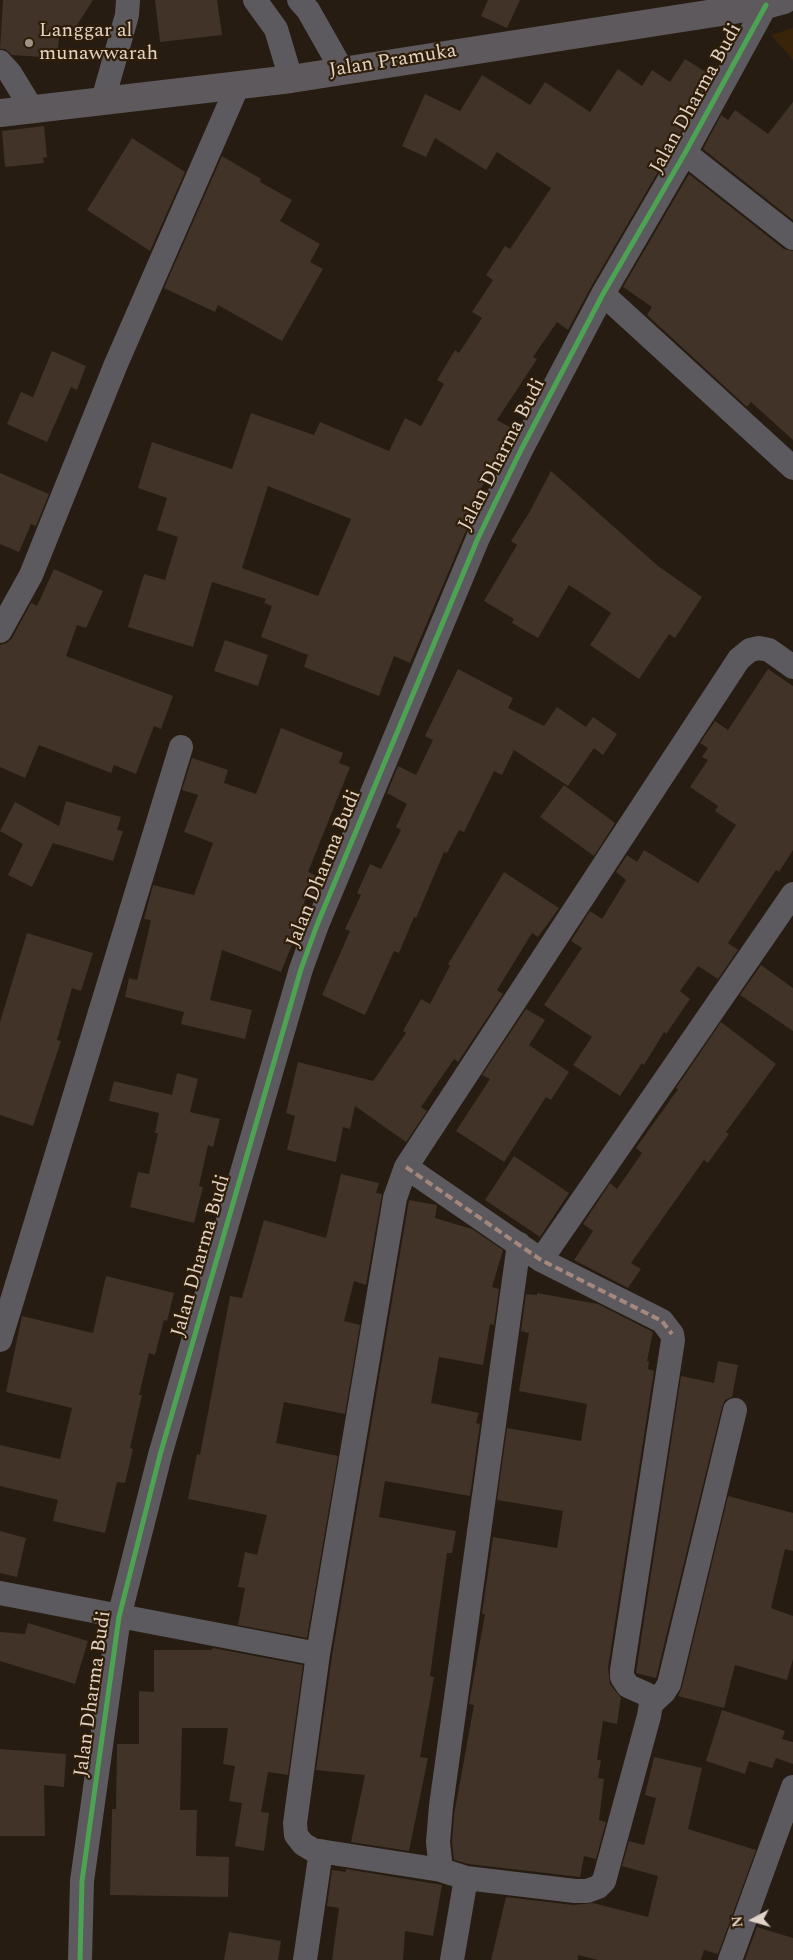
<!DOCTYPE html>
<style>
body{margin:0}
#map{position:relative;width:793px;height:1960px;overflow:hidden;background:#261c11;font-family:Spectral,serif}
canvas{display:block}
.north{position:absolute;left:728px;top:1895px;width:50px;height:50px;-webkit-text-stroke:4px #2f1d08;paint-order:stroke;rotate:264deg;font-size:14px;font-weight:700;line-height:20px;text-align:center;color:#e0d3c7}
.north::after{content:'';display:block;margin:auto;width:18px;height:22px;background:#e0d3c7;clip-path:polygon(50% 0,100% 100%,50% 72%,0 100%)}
</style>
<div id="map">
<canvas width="793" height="1960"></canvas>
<div class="north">N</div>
</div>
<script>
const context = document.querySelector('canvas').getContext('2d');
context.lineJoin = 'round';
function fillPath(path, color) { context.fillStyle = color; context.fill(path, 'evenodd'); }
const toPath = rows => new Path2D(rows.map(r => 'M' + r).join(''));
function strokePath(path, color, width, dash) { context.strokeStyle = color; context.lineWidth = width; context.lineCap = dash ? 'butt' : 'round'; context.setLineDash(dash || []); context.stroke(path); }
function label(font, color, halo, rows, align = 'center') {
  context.font = font + ' Spectral,serif'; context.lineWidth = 4.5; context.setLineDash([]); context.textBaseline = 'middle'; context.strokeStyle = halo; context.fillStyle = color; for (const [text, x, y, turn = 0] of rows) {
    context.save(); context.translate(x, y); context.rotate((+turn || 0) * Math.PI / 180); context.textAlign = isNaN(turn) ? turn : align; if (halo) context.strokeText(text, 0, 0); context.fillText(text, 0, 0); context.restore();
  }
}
fillPath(toPath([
 [793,28,793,60,771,35]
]), '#392409');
fillPath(toPath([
 [3,0,93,0,72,33,60,26,57,58,12,55,5,49,0,49],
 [155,0,217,0,222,35,160,42],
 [488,0,520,0,507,28,481,16],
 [685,59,712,76,673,146,591,287,568,330,557,322,533,357,537,359,497,420,510,427,502,440,506,443,478,494,483,497,465,533,410,663,394,656,379,696,304,667,308,655,261,637,272,606,264,603,266,599,212,582,193,647,128,627,144,574,165,580,178,537,157,530,167,498,138,488,152,442,232,469,251,413,314,435,320,422,389,451,405,418,421,426,444,384,437,380,455,350,459,353,482,318,472,312,493,280,486,275,505,246,510,249,551,188,497,152,486,170,435,138,426,157,402,146,425,94,460,111,482,75,530,105,545,82,590,112,618,69,642,86,652,70,670,82],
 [268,486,351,519,318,596,242,568],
 [793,102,793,220,703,149,721,115,728,120,735,110,768,134],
 [44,126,47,157,43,158,44,163,5,167,2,131],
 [132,138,185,172,150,251,87,210],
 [222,156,261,179,260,182,292,200,280,221,320,244,310,262,323,269,282,341,218,305,215,312,164,288],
 [689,174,784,249,793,251,793,440,751,402,747,407,647,315,652,307,623,287],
 [52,351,86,366,77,390,71,387,47,442,7,424,21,392,33,397],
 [551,471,658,566,702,597,675,638,669,634,639,679,590,645,611,613,569,585,538,638,512,623,514,619,484,601,517,545,511,541,529,513],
 [0,473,49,494,36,526,31,524,19,552,0,544],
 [54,569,103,591,86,628,77,625,66,656,173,696,161,729,154,726,136,774,114,765,111,773,39,745,25,778,0,767,0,645,7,643,12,638,31,603,37,606],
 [225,640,268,655,258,686,214,671],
 [458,669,513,698,508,708,544,726,557,707,586,727,593,717,617,734,603,755,594,748,568,786,514,750,502,775,494,771,464,832,459,830,447,853,444,852,416,918,414,917,399,953,394,951,365,1015,322,995,350,931,345,929,361,895,357,893,370,864,381,869,401,830,396,827,407,804,387,793,398,766,416,775,433,740,425,736],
 [768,669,793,686,793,850,779,872,776,870,728,943,738,950,718,979,698,966,680,991,690,999,666,1034,664,1032,644,1065,642,1063,620,1096,573,1065,592,1037,544,1005,582,948,571,941,590,911,602,919,626,880,616,872,627,855,637,862,644,850,698,883,736,825,715,811,718,806,690,787,708,760,702,757,708,748,700,743,715,721,728,730],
 [281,728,343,753,339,763,350,767,308,872,322,878,312,900,306,898,289,944,292,945,281,972,222,950,210,1000,252,1010,245,1039,181,1024,184,1012,125,997,129,978,137,980,151,920,144,919,153,885,194,895,213,843,184,832,198,795,182,790,192,758,228,770,224,783,256,794],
 [564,785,615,823,594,856,540,817],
 [66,801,121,817,117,830,123,831,113,861,53,843,32,887,8,875,23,844,0,831,15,802,59,826],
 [504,872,559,908,538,937,532,933,497,990,503,994,458,1062,454,1059,421,1107,427,1111,406,1142,355,1106,350,1129,343,1127,336,1162,287,1150,295,1116,286,1113,298,1062,373,1081,406,1033,403,1031,421,999,430,1004,450,966,448,964],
 [27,933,93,953,81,991,72,988,57,1040,61,1041,33,1126,0,1115,0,1022],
 [761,965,793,988,793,1031,740,995],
 [526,1009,545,1020,529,1045,569,1072,551,1100,546,1097,504,1162,456,1131,490,1079,482,1075],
 [721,1022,776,1064,726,1132,729,1134,708,1163,704,1160,631,1263,641,1269,628,1288,574,1260,593,1231,583,1224,610,1183,617,1189,642,1153,636,1148,678,1089,676,1088],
 [177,1073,198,1079,190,1112,220,1119,213,1147,208,1145,199,1186,203,1187,194,1223,130,1207,138,1172,149,1174,158,1133,155,1133,159,1113,109,1101,114,1081,172,1095],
 [514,1156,569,1193,540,1237,485,1200],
 [341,1174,379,1183,376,1193,382,1194,366,1285,354,1281,344,1321,360,1325,345,1414,284,1402,276,1443,338,1456,307,1638,238,1625,245,1588,238,1587,245,1552,257,1555,267,1515,188,1499,197,1454,200,1455,230,1296,242,1298,264,1220,326,1238],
 [409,1200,437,1205,435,1218,472,1229,503,1250,492,1287,499,1289,494,1325,490,1324,483,1365,439,1357,431,1403,479,1413,476,1423,480,1424,470,1496,385,1481,379,1517,456,1531,452,1553,447,1553,430,1676,434,1677,420,1757,428,1758,409,1851,351,1842,365,1775,316,1770,332,1656],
 [106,1276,174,1293,167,1321,164,1320,155,1355,149,1353,139,1395,142,1395,130,1448,133,1449,125,1483,117,1482,105,1533,53,1521,58,1500,0,1486,0,1445,60,1459,72,1408,6,1392,22,1316,93,1333],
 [537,1293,598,1304,653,1332,647,1361,649,1361,648,1369,654,1371,608,1668,610,1684,621,1698,617,1724,603,1721,597,1760,601,1760,598,1778,604,1779,599,1820,606,1822,596,1859,584,1856,580,1877,469,1864,454,1860,452,1842,454,1815,474,1705,469,1704,485,1614,482,1614,493,1537,557,1548,563,1511,497,1500,507,1428,581,1441,587,1404,519,1391,529,1333,521,1331,526,1294,537,1295],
 [718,1361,738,1365,732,1397,725,1400,722,1407,656,1678,636,1673,681,1376,714,1383],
 [728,1496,793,1513,793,1551,785,1549,771,1608,793,1616,793,1659,787,1680,735,1665,724,1708,678,1696,682,1687],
 [0,1531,26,1538,17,1577,0,1573],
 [28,1623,88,1641,75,1684,0,1661,0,1632,25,1634],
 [213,1648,303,1665,288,1775,268,1772,261,1812,269,1813,264,1851,235,1846,242,1803,229,1801,235,1766,223,1764,228,1728,182,1728,180,1810,197,1810,196,1856,229,1857,228,1897,110,1895,112,1809,116,1809,117,1744,139,1744,139,1691,154,1692,154,1650,212,1650],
 [722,1710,785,1731,782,1739,793,1742,793,1764,776,1758,772,1768,749,1761,745,1774,706,1761],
 [0,1749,66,1754,64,1787,44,1785,45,1836,0,1836],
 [654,1757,702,1768,688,1829,756,1850,718,1954,704,1950,701,1960,598,1960,578,1955,578,1960,491,1960,506,1897,573,1905,593,1903,648,1917,658,1876,622,1866,629,1841,644,1845,656,1798,645,1795],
 [346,1869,442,1885,433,1936,405,1931,403,1960,332,1960,339,1908,327,1906,332,1870,346,1872],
 [757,1927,793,1938,793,1960,745,1960],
 [229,1932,281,1941,278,1960,224,1960]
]), '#413327');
strokePath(toPath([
 [255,0,276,29,291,79],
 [299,0,308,10,342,70],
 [0,62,10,73,32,109],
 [103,100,127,15,128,0],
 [685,153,793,238],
 [603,294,793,468],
 [0,631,31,575,116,364,238,85],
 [541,1260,793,894],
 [0,1340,181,747],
 [0,1593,318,1654,295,1823,296,1835,303,1844,313,1850,441,1870,466,1878,575,1891,587,1891,598,1887,604,1881,649,1716,651,1704,649,1698,646,1694,628,1686,622,1677,622,1670,673,1340,672,1334,662,1321,541,1260,406,1167],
 [318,1654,395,1198,406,1167,739,659,750,650,759,648,769,650,793,667],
 [651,1704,664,1692,669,1684,735,1410],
 [441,1870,438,1842,441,1806,519,1244],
 [80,1960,82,1881,119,1617,160,1455,301,969,317,925,478,538,521,450,603,294,685,153,766,5],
 [305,1960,321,1851],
 [452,1960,466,1878],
 [730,1960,793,1787]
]), '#5c595f', 24);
strokePath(toPath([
 [0,113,291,79,766,5,784,0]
]), '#5d595c', 28);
strokePath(toPath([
 [406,1167,541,1260,662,1321,672,1334]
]), '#a5887d', 4, [8, 4]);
strokePath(toPath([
 [80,1960,82,1881,119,1617,160,1455,301,969,317,925,478,538,521,450,603,294,685,153,766,5]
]), '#4ca352', 5);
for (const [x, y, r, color] of [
 [29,43,5,"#9f9387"]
]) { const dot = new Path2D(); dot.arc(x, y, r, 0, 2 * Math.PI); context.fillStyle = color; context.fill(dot); strokePath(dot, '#2f1d08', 2); }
label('20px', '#e0d3c7', '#2f1d08', [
 ["Langgar al",39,32],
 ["munawwarah",39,55]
], 'left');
label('20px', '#e0d3c7', '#2f1d08', [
 ["Jalan Pramuka",393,62,-9],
 ["Jalan Dharma Budi",697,99,-61],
 ["Jalan Dharma Budi",503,455,-63],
 ["Jalan Dharma Budi",325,869,-68],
 ["Jalan Dharma Budi",202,1256,-74],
 ["Jalan Dharma Budi",94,1694,-82]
]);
</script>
